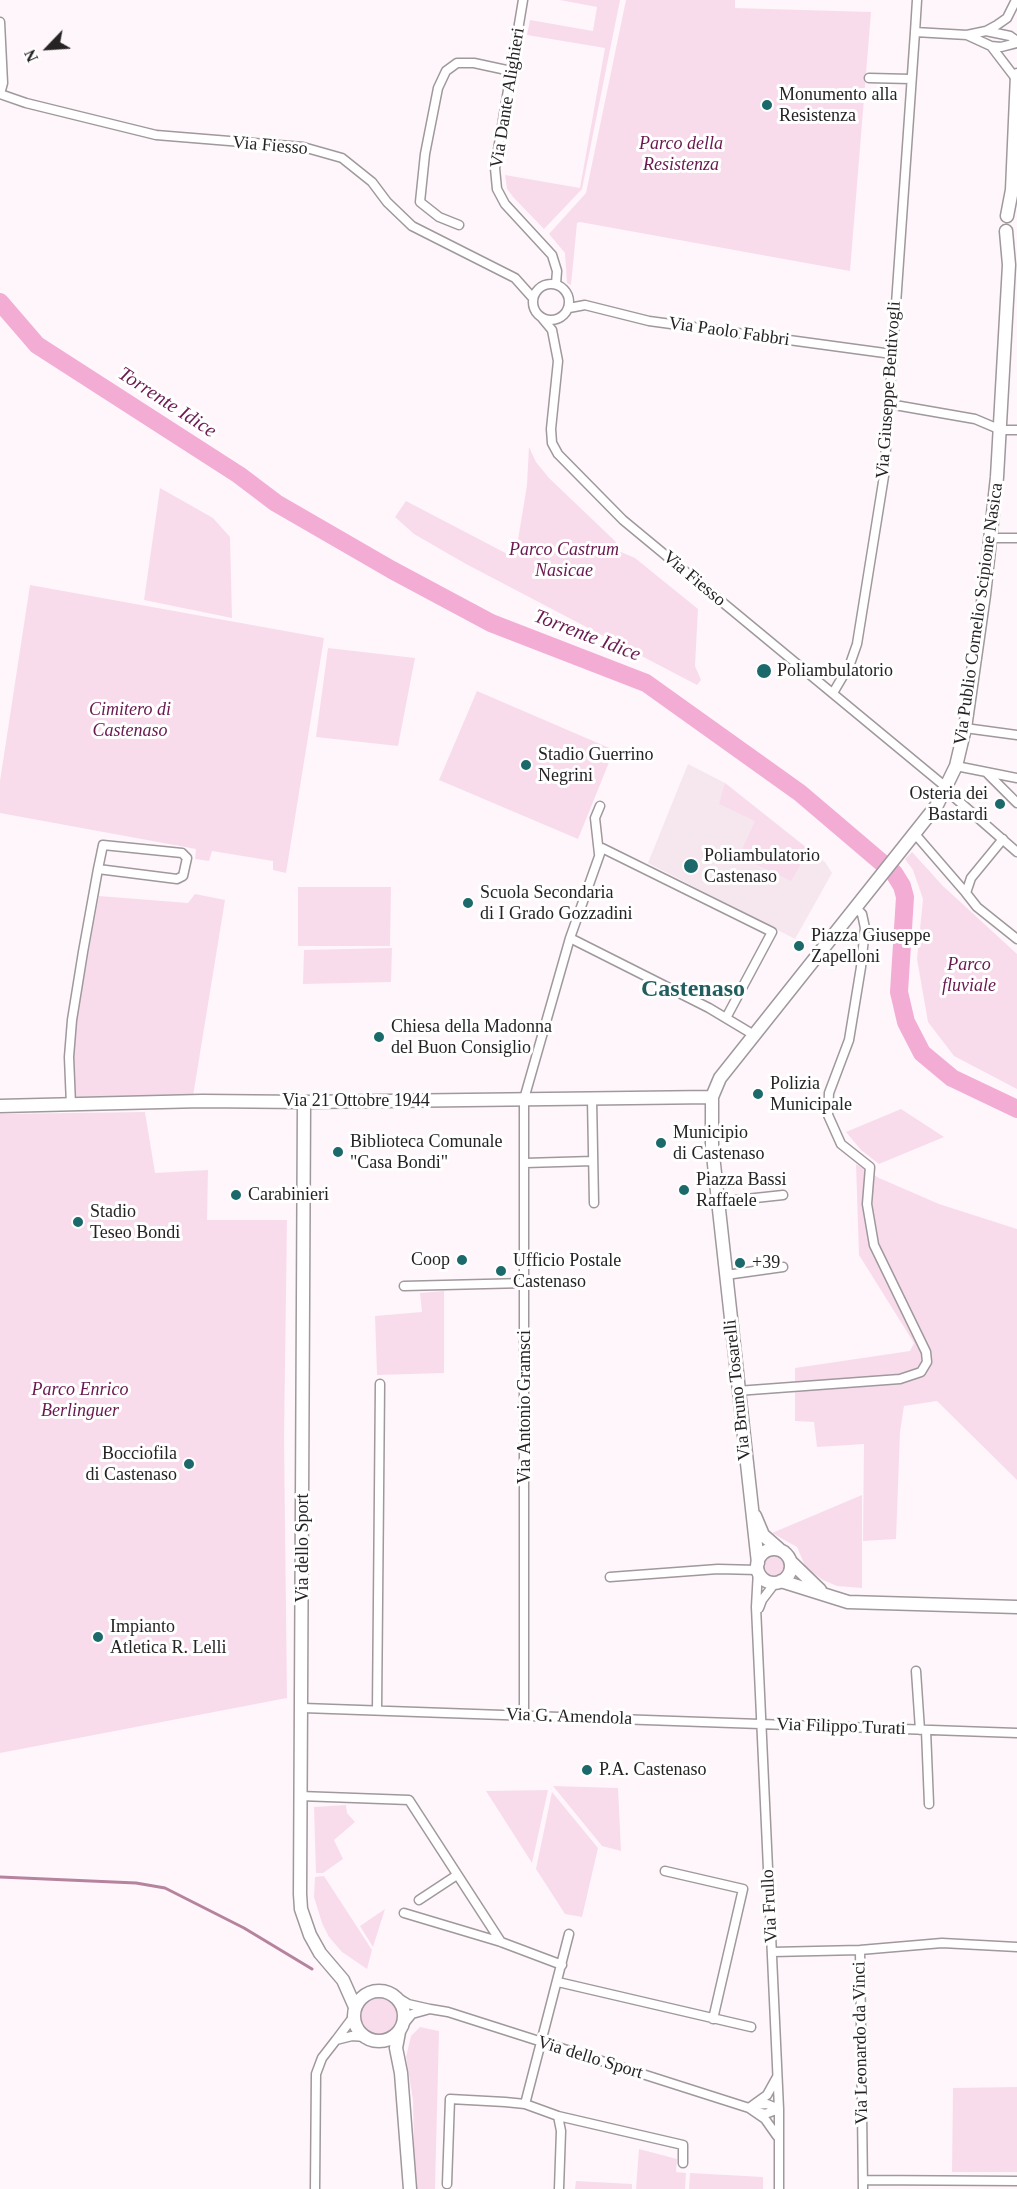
<!DOCTYPE html>
<style>
body{margin:0}
#map{position:relative;width:1017px;height:2189px;overflow:hidden;background:#fef6fa;font-family:Georgia,serif}
canvas{display:block}
.north{position:absolute;left:18px;top:18px;width:60px;height:60px;-webkit-text-stroke:4px #fff;paint-order:stroke;rotate:245deg;font-size:16px;font-weight:700;line-height:24px;text-align:center;color:#262324}
.north::after{content:'';display:block;margin:auto;width:21px;height:27px;background:#262324;clip-path:polygon(50% 0,100% 100%,50% 72%,0 100%)}
</style>
<div id="map">
<canvas width="1017" height="2189"></canvas>
<div class="north">N</div>
</div>
<script>
const context = document.querySelector('canvas').getContext('2d');
context.lineJoin = 'round';
function fillPath(path, color) { context.fillStyle = color; context.fill(path, 'evenodd'); }
const toPath = rows => new Path2D(rows.map(r => 'M' + r).join(''));
function strokePath(path, color, width, dash) { context.strokeStyle = color; context.lineWidth = width; context.lineCap = dash ? 'butt' : 'round'; context.setLineDash(dash || []); context.stroke(path); }
function label(font, color, halo, rows, align = 'center') {
  context.font = font + ' Georgia,serif'; context.lineWidth = 6; context.setLineDash([]); context.textBaseline = 'middle'; context.strokeStyle = halo; context.fillStyle = color; for (const [text, x, y, turn = 0] of rows) {
    context.save(); context.translate(x, y); context.rotate((+turn || 0) * Math.PI / 180); context.textAlign = isNaN(turn) ? turn : align; if (halo) context.strokeText(text, 0, 0); context.fillText(text, 0, 0); context.restore();
  }
}
fillPath(toPath([
 [688,764,725,783,825,862,832,873,795,939,648,863]
]), '#f6e7ef');
fillPath(toPath([
 [560,0,620,0,582,189,544,229,514,198,507,189,505,175,580,188,605,48,527,35,530,20,593,31,597,7],
 [626,0,735,0,735,8,871,12,850,271,580,222,577,223,571,285,567,283,565,253,549,234,586,193],
 [529,447,536,462,549,478,615,541,621,552,635,558,698,609,695,666,701,680,697,685,466,564,414,534,395,517,406,501,515,558,527,485],
 [160,488,213,518,230,537,232,618,144,600],
 [30,585,324,638,286,873,273,870,273,861,212,851,209,861,195,859,196,849,0,813,0,781],
 [328,648,415,658,398,746,316,737],
 [477,691,614,750,578,839,439,780],
 [725,783,809,850,791,881,739,856,755,821,719,804],
 [912,852,943,886,1017,954,1017,1089,954,1056,928,1022,917,959,923,899,913,870,905,859],
 [298,887,391,887,390,946,298,946],
 [195,894,225,900,193,1096,76,1099,73,1061,75,1025,99,896,188,903],
 [392,948,391,982,303,984,304,950],
 [901,1109,944,1137,879,1164,861,1150,846,1132],
 [145,1112,155,1173,208,1170,207,1220,287,1220,284,1439,287,1698,0,1753,0,1114],
 [856,1164,879,1178,939,1204,1017,1229,1017,1480,937,1401,904,1406,900,1432,896,1539,863,1541,864,1444,817,1447,814,1422,795,1421,795,1368,910,1351,914,1343,859,1255],
 [444,1291,444,1373,377,1375,375,1316,422,1312,420,1293],
 [862,1495,862,1588,837,1586,823,1580,806,1568,797,1547,772,1533],
 '762 1565a12 12 0 1 1 24 0a12 12 0 1 1-24 0Z',
 [553,1786,618,1788,621,1851,602,1846],
 [548,1790,532,1863,486,1791],
 [552,1792,598,1848,582,1917,565,1914,536,1869],
 [346,1805,347,1813,355,1822,334,1840,343,1859,323,1873,316,1873,314,1807],
 [324,1876,372,1950,367,1969,342,1952,329,1937,322,1923,314,1897,315,1877],
 [385,1909,373,1947,360,1926],
 '360 2016a19 19 0 1 1 38 0a19 19 0 1 1-38 0Z',
 [420,2027,439,2031,435,2189,415,2189,413,2100,406,2057,411,2036],
 [1017,2087,1017,2172,952,2172,953,2088],
 [639,2149,677,2159,676,2172,686,2173,685,2189,636,2189],
 [690,2173,763,2177,763,2189,689,2189],
 [576,2181,632,2184,632,2189,575,2189]
]), '#f9dceb');
strokePath(toPath([
 [0,1877,136,1883,165,1888,244,1928,312,1969]
]), '#b6839f', 3);
strokePath(toPath([
 [0,302,37,345,239,475,276,503,392,570,491,623,646,683,800,793,894,873,902,886,905,897,899,992,906,1022,922,1053,952,1078,1017,1109]
]), '#f3acd4', 18);
const street = toPath([
 [523,0,495,168,497,189,505,204,552,255,557,271,556,284],
 [917,0,915,32,967,35,986,31,997,25,1007,18,1016,0],
 [0,22,3,83,0,94],
 [986,31,1010,36,1017,41],
 [967,35,991,46,1001,47,1017,43],
 [991,46,1017,80],
 [869,78,911,79],
 [0,94,26,103,156,135,303,147,342,158,372,182,387,202,412,226,515,278,532,297],
 [459,225,439,217,420,202,425,154,438,88,446,71,457,63,474,63,511,71],
 '533 302a18 18 0 1 1 36 0a18 18 0 1 1-36 0Z',
 [569,308,585,305,649,321,892,354],
 [542,318,552,330,558,361,551,429,552,443,558,454,623,520,947,788],
 [889,404,975,419,1001,430,1017,430],
 [991,538,1017,538],
 [833,693,850,664,857,644,884,476,915,32],
 [965,728,1017,735],
 [956,766,1017,778],
 [987,773,1017,803],
 [946,790,1017,852],
 [915,834,966,893],
 [1003,839,971,878,966,893,977,907,1017,939],
 [599,854,595,818,600,806],
 [570,938,709,1008,754,1035],
 [592,1099,594,1203],
 [71,1105,69,1057,72,1020,83,952,98,869,103,845,182,853,187,858,183,876,177,879,98,869],
 [525,1163,593,1161],
 [718,1202,783,1195],
 [726,1275,783,1267],
 [404,1286,525,1283],
 [737,1391,900,1379,921,1372,927,1362,926,1352,874,1245,867,1204,870,1167,841,1144,828,1115,829,1093,849,1040,861,967,865,928,862,914,855,907],
 [610,1577,718,1569,758,1570,756,1607,779,2109,779,2189],
 [759,1608,762,1600,775,1583],
 [916,1671,920,1730],
 [303,1708,1017,1733],
 [377,1710,380,1384],
 [524,1715,524,1099,570,938,602,848,772,932,726,1018],
 [926,1730,929,1804],
 [300,1796,409,1800,501,1942],
 [665,1871,743,1889,713,2019],
 [419,1900,457,1875],
 [404,1913,501,1942,562,1965],
 [860,1950,863,2189],
 [772,1952,860,1950,942,1943,1017,1947],
 [558,1982,751,2027],
 [395,1996,408,2004,430,2009,412,2014,403,2025],
 [430,2009,448,2012,749,2108],
 [354,2016,336,2040,352,2036,365,2037],
 [777,2077,767,2095,749,2108,765,2119,777,2136],
 [525,2104,569,1934],
 [755,2105,767,2104,779,2109,765,2114,757,2112],
 [558,2116,683,2145,683,2163],
 [863,2180,1017,2181],
 [447,2184,450,2099,505,2102,525,2104,558,2116,561,2131,559,2189],
 [315,2189,316,2074,322,2058,336,2040]
]);
const secondary = toPath([
 [1007,216,1012,190,1017,75],
 [304,1102,300,1894,301,1909,310,1935,320,1953,343,1980,355,2007],
 [0,1106,202,1101,304,1102,712,1097],
 [755,1516,763,1535,779,1549],
 '757 1566a17 17 0 1 1 34 0a17 17 0 1 1-34 0Z',
 [791,1562,820,1590],
 [758,1563,712,1146,712,1097,720,1078,937,805,956,766,965,728,984,595,997,477,1009,265,1006,231],
 [781,1581,848,1602,1017,1607],
 '354 2016a25 25 0 1 1 50 0a25 25 0 1 1-50 0Z',
 [399,2032,396,2048,401,2073,410,2189]
]);
strokePath(street, '#9f989c', 11);
strokePath(secondary, '#9f989c', 15);
strokePath(street, '#fff', 8);
strokePath(secondary, '#fff', 12);
for (const [x, y, r, color] of [
 [767,105,6,"#1b696b"],
 [764,671,8,"#1b696b"],
 [526,765,6,"#1b696b"],
 [1000,804,6,"#1b696b"],
 [691,866,8,"#1b696b"],
 [468,903,6,"#1b696b"],
 [799,946,6,"#1b696b"],
 [379,1037,6,"#1b696b"],
 [758,1094,6,"#1b696b"],
 [661,1143,6,"#1b696b"],
 [338,1152,6,"#1b696b"],
 [684,1190,6,"#1b696b"],
 [236,1195,6,"#1b696b"],
 [78,1222,6,"#1b696b"],
 [462,1260,6,"#1b696b"],
 [740,1263,6,"#1b696b"],
 [501,1271,6,"#1b696b"],
 [189,1464,6,"#1b696b"],
 [98,1637,6,"#1b696b"],
 [587,1770,6,"#1b696b"]
]) { const dot = new Path2D(); dot.arc(x, y, r, 0, 2 * Math.PI); context.fillStyle = color; context.fill(dot); strokePath(dot, '#fff', 2); }
label('18px', '#262324', '#fff', [
 ["Monumento alla",779,95],
 ["Resistenza",779,116],
 ["Poliambulatorio",777,671],
 ["Stadio Guerrino",538,755],
 ["Negrini",538,776],
 ["Osteria dei",988,794,"right"],
 ["Bastardi",988,815,"right"],
 ["Poliambulatorio",704,856],
 ["Castenaso",704,877],
 ["Scuola Secondaria",480,893],
 ["di I Grado Gozzadini",480,914],
 ["Piazza Giuseppe",811,936],
 ["Zapelloni",811,957],
 ["Chiesa della Madonna",391,1027],
 ["del Buon Consiglio",391,1048],
 ["Polizia",770,1084],
 ["Municipale",770,1105],
 ["Municipio",673,1133],
 ["di Castenaso",673,1154],
 ["Biblioteca Comunale",350,1142],
 ["\"Casa Bondi\"",350,1163],
 ["Piazza Bassi",696,1180],
 ["Raffaele",696,1201],
 ["Carabinieri",248,1195],
 ["Stadio",90,1212],
 ["Teseo Bondi",90,1233],
 ["Coop",450,1260,"right"],
 ["Ufficio Postale",513,1261],
 ["Castenaso",513,1282],
 ["+39",752,1263],
 ["Bocciofila",177,1454,"right"],
 ["di Castenaso",177,1475,"right"],
 ["Impianto",110,1627],
 ["Atletica R. Lelli",110,1648],
 ["P.A. Castenaso",599,1770]
], 'left');
label('18px', '#262324', '#fff', [
 ["Via Dante Alighieri",508,98,-81],
 ["Via Fiesso",270,146,5],
 ["Via Paolo Fabbri",729,332,8],
 ["Via Giuseppe Bentivogli",889,390,-86],
 ["Via Fiesso",694,579,40],
 ["Via Publio Cornelio Scipione Nasica",979,614,-82],
 ["Via 21 Ottobre 1944",356,1101],
 ["Via Bruno Tosarelli",738,1390,-96],
 ["Via Antonio Gramsci",525,1407,-90],
 ["Via dello Sport",303,1548,-90],
 ["Via G. Amendola",569,1717,2],
 ["Via Filippo Turati",841,1727,2],
 ["Via Frullo",770,1906,-93],
 ["Via Leonardo da Vinci",861,2043,-91],
 ["Via dello Sport",590,2058,17]
]);
label('italic 18px', '#69184e', '#fff', [
 ["Parco della",681,144],
 ["Resistenza",681,165],
 ["Parco Castrum",564,550],
 ["Nasicae",564,571],
 ["Cimitero di",130,710],
 ["Castenaso",130,731],
 ["Parco",969,965],
 ["fluviale",969,986],
 ["Parco Enrico",80,1390],
 ["Berlinguer",80,1411]
]);
label('italic 20px', '#6b1b50', '#fff', [
 ["Torrente Idice",167,403,33],
 ["Torrente Idice",587,636,21]
]);
label('bold 24px', '#235e5f', '#fff', [
 ["Castenaso",693,990]
]);
</script>
